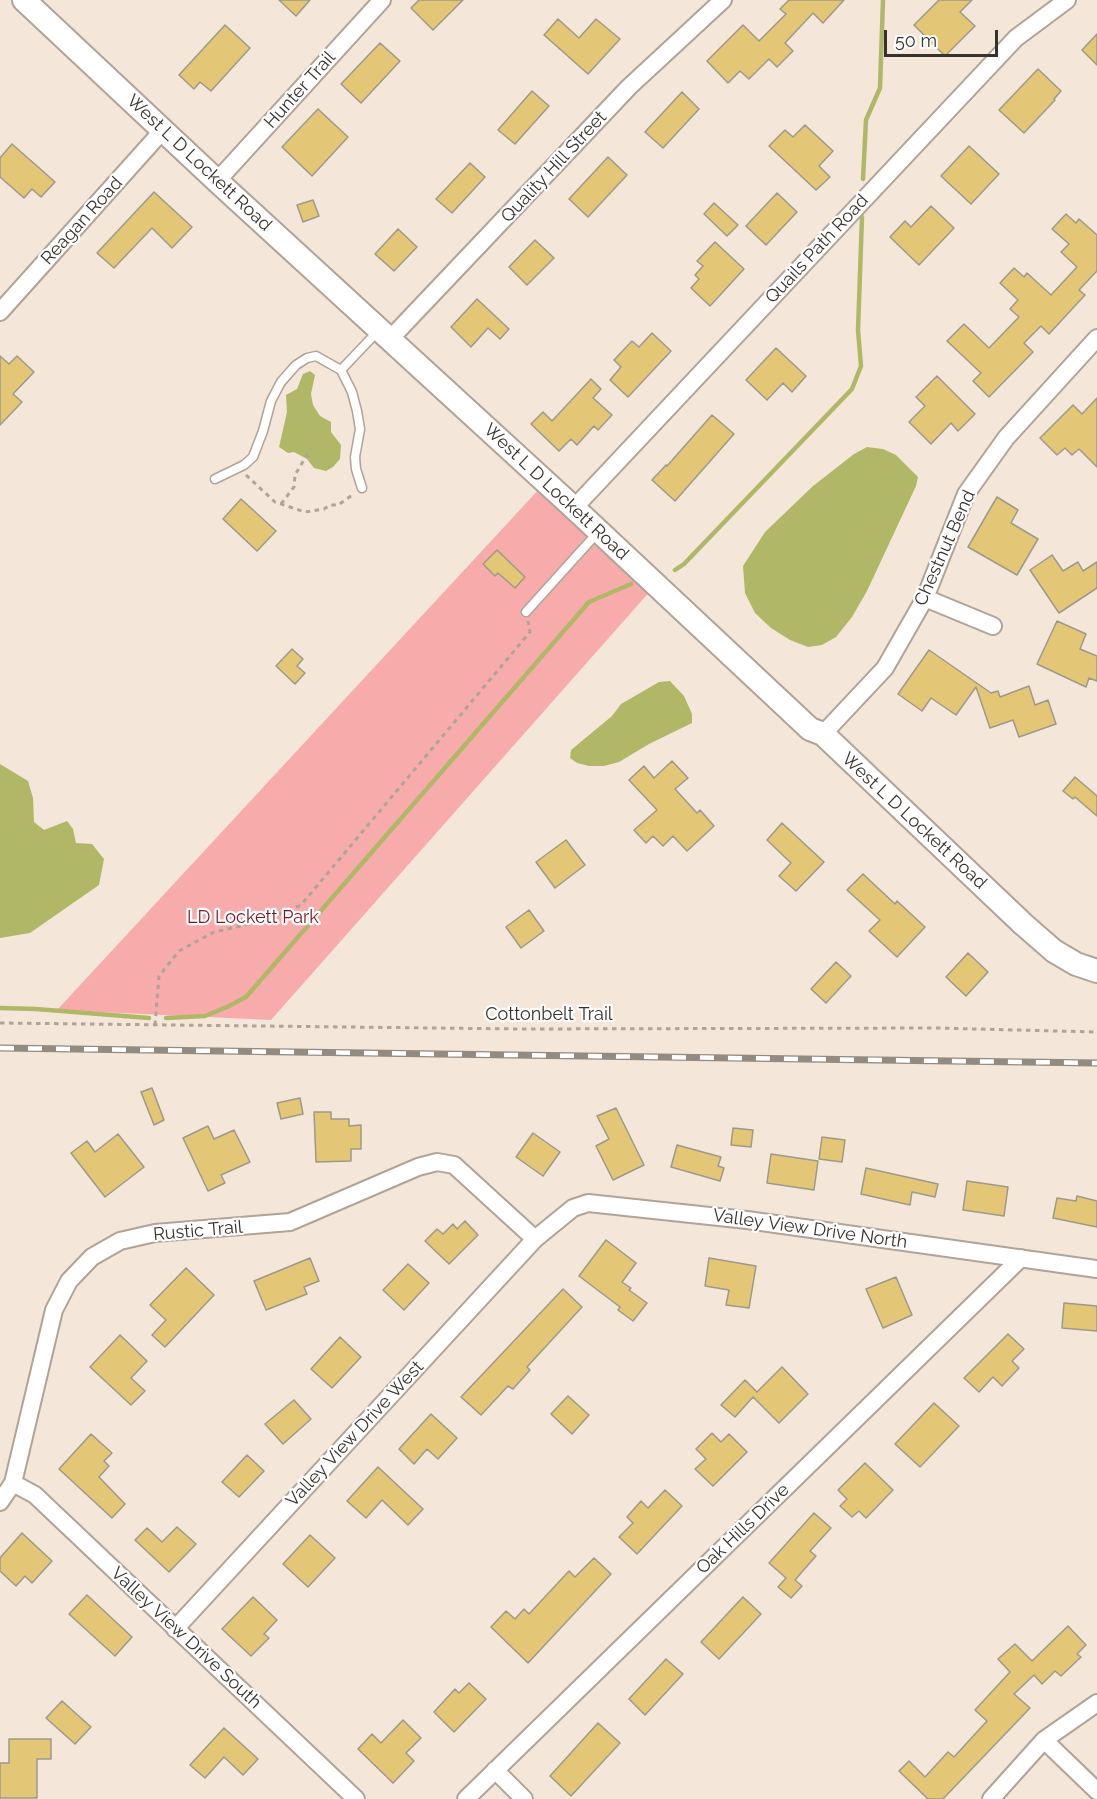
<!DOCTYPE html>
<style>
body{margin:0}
#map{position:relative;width:1097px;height:1799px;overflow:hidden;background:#f4e7d9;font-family:Raleway,sans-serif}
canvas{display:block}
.scale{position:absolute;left:884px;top:30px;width:114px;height:27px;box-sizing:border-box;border:3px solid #37322d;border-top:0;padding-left:8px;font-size:18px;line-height:21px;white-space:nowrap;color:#37322d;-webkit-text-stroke:4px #fff;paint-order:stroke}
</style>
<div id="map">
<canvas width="1097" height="1799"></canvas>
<div class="scale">50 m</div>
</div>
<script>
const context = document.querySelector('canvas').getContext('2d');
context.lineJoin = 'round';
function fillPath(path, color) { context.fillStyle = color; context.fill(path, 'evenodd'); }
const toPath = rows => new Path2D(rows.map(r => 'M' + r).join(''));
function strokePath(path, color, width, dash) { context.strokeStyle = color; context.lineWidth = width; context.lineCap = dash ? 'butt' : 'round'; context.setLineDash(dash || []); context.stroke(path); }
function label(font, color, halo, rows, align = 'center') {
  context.font = font + ' Raleway,sans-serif'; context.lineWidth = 4.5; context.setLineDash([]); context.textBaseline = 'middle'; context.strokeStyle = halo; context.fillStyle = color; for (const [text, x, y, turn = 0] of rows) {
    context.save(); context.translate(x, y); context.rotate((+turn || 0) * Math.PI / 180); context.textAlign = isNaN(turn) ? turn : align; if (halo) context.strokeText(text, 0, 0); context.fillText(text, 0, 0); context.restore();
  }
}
fillPath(toPath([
 [541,487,652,589,271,1020,57,1010]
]), '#f7acab');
fillPath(toPath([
 [310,371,315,375,311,394,313,405,320,416,331,422,331,432,341,445,340,459,333,467,326,471,314,468,307,459,294,452,288,453,279,447,287,412,286,395,297,389,303,374],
 [867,447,883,449,896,455,918,477,916,486,867,591,852,617,836,637,822,645,808,647,790,640,771,628,755,613,745,593,743,566,765,532,813,486,854,454],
 [670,681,684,696,692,714,692,723,649,744,619,762,604,766,589,766,577,763,570,758,571,750,612,716,621,704,659,682],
 [0,764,28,781,33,798,34,822,44,830,67,821,73,829,76,843,92,844,104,859,99,885,30,933,0,938]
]), '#b0b868');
strokePath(toPath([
 [863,179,866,120,880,88,883,0],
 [675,570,684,564,852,389,861,366,858,330,862,217],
 [0,1008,36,1009,149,1018],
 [166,1018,205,1016,227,1007,246,997,589,602,631,584]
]), '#b0b868', 4.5);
const building = toPath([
 [279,0,310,0,296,16,279,0],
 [419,0,463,0,433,30,411,8,419,0],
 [789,0,844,0,823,23,813,13,785,43,793,51,777,67,769,59,749,79,740,71,728,83,707,61,743,25,759,41,786,14,780,9,789,0],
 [939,0,972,0,960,12,975,26,945,56,914,25,939,0],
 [558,19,579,38,596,19,620,39,588,74,544,35,558,19],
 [225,25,250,48,211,91,200,82,194,89,179,75,225,25],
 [1097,34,1097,65,1082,50,1097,34],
 [380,43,400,61,361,103,341,84,380,43],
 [1038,69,1061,91,1054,99,1055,100,1024,133,999,110,1038,69],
 [532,91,549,106,515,144,498,130,532,91],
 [682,92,699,109,663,148,645,132,682,92],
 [318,109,348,137,312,176,282,147,318,109],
 [805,125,833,151,819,166,830,177,816,190,769,146,785,130,793,137,805,125],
 [12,144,55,182,41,197,32,189,24,198,0,177,0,158,12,144],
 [969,146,999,174,971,204,941,176,969,146],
 [608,157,627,175,588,217,569,199,608,157],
 [470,163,485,177,452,213,436,199,470,163],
 [154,192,192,227,172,248,152,228,114,268,97,253,154,192],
 [777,193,797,212,766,245,746,226,777,193],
 [313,200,319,216,303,222,297,205,313,200],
 [714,203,738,225,727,236,704,214,714,203],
 [931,206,954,228,919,265,890,237,905,221,911,227,931,206],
 [1066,214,1076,223,1079,219,1097,235,1097,271,1079,290,1085,295,1049,334,1041,326,1024,343,1033,352,989,397,973,381,981,373,947,341,964,324,989,348,1019,317,1010,309,1018,300,1000,283,1014,268,1024,277,1027,273,1051,295,1077,267,1061,252,1069,244,1052,229,1066,214],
 [398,229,417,247,394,271,375,254,398,229],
 [535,240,554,258,527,285,509,267,535,240],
 [715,242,744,269,710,306,691,288,699,279,695,275,703,266,697,261,715,242],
 [477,299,509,329,500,339,488,328,471,347,451,327,477,299],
 [652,333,671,351,628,397,610,380,621,367,614,360,632,341,639,347,652,333],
 [776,348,806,376,792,392,783,383,767,400,746,380,776,348],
 [0,356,9,364,17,356,34,372,13,394,22,402,0,425,0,356],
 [937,376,975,414,958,431,951,423,931,444,909,422,925,406,916,397,937,376],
 [591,379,601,389,593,398,612,415,598,430,594,426,577,445,571,439,559,451,531,424,543,412,552,421,591,379],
 [1097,398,1097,467,1079,449,1072,455,1065,448,1057,455,1040,438,1073,405,1082,414,1097,398],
 [712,415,734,434,675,501,652,480,666,465,667,466,712,415],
 [997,497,1018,510,1011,523,1038,539,1017,575,968,547,997,497],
 [241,499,276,531,257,551,223,519,241,499],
 [497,550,525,577,515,588,498,573,495,576,483,564,497,550],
 [1052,555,1063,571,1078,562,1083,571,1097,562,1097,588,1059,613,1030,570,1052,555],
 [1057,621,1086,634,1080,649,1097,656,1097,681,1089,678,1086,687,1037,664,1057,621],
 [292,649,303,659,297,666,305,673,295,684,276,666,292,649],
 [929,650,991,693,998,691,1000,697,1029,686,1035,705,1048,700,1056,724,1019,737,1013,720,990,728,976,687,956,715,931,698,922,711,898,694,929,650],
 [672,761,688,778,675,789,697,813,700,810,714,826,687,851,673,836,663,846,653,836,646,843,634,830,657,810,629,780,644,766,654,778,672,761],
 [1075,777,1097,796,1097,816,1075,797,1073,799,1063,791,1075,777],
 [782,823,824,862,796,891,779,876,791,863,767,840,782,823],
 [566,840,585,865,555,888,536,862,566,840],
 [863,874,895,904,897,901,925,927,897,957,869,931,880,920,847,890,863,874],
 [529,910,544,931,521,948,506,927,529,910],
 [968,953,988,972,966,996,946,977,968,953],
 [836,962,851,976,826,1003,811,989,836,962],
 [152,1088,164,1120,154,1125,141,1092,152,1088],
 [300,1098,303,1114,281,1119,277,1103,300,1098],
 [616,1108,644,1165,613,1180,596,1146,609,1139,597,1116,616,1108],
 [314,1112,331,1112,331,1119,349,1119,349,1126,361,1125,361,1149,351,1149,351,1161,316,1162,314,1112],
 [208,1126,214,1139,234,1130,250,1162,221,1175,225,1183,208,1191,183,1138,208,1126],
 [733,1128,753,1130,751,1147,731,1145,733,1128],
 [533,1133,560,1152,543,1176,516,1157,533,1133],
 [118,1134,144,1167,105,1197,71,1153,87,1141,95,1152,118,1134],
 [822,1137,845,1140,842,1162,819,1159,822,1137],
 [677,1145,721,1157,718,1166,724,1168,720,1181,671,1167,677,1145],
 [771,1154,818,1161,814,1190,767,1183,771,1154],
 [866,1168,938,1184,935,1197,912,1192,910,1205,861,1194,866,1168],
 [967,1181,1008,1187,1004,1216,963,1210,967,1181],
 [1077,1196,1097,1201,1097,1227,1053,1218,1057,1198,1076,1201,1077,1196],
 [465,1221,478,1235,449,1264,425,1241,437,1229,443,1234,453,1224,457,1229,465,1221],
 [606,1240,636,1263,622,1282,631,1288,629,1290,647,1303,633,1321,618,1310,620,1307,579,1276,606,1240],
 [310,1258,319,1281,304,1287,307,1294,266,1310,254,1281,310,1258],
 [709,1258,756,1266,749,1308,726,1305,729,1290,705,1286,709,1258],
 [408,1264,429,1283,404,1310,383,1290,408,1264],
 [186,1268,214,1295,165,1347,152,1335,166,1320,150,1305,186,1268],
 [896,1277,912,1315,883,1328,866,1289,896,1277],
 [563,1289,582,1307,527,1367,530,1370,513,1389,508,1386,481,1415,461,1397,563,1289],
 [1064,1303,1097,1306,1097,1331,1062,1328,1064,1303],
 [1008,1334,1024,1349,1012,1361,1019,1368,1002,1386,993,1377,979,1392,964,1378,1008,1334],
 [120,1335,147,1361,131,1378,145,1391,131,1405,90,1367,120,1335],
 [340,1337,361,1357,332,1388,311,1369,340,1337],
 [782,1367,808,1394,779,1423,753,1397,735,1417,721,1405,745,1380,757,1392,782,1367],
 [568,1396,589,1415,572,1434,551,1414,568,1396],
 [294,1400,311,1419,283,1444,265,1424,294,1400],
 [934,1403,959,1426,920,1467,895,1444,934,1403],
 [431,1414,457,1438,438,1459,427,1449,414,1464,399,1449,431,1414],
 [712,1433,721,1442,729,1434,747,1452,713,1486,695,1469,706,1459,696,1449,712,1433],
 [91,1434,112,1453,104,1461,109,1466,99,1477,125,1504,112,1518,59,1469,91,1434],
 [247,1455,264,1471,239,1497,222,1482,247,1455],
 [865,1463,893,1490,866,1518,859,1511,852,1517,840,1506,847,1499,838,1490,865,1463],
 [378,1467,423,1509,408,1525,382,1500,366,1518,347,1501,378,1467],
 [665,1490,682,1506,637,1554,619,1537,633,1523,627,1517,641,1501,648,1508,665,1490],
 [814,1513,831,1528,810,1551,816,1556,795,1580,802,1586,791,1598,778,1587,786,1578,769,1563,814,1513],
 [177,1527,196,1544,169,1572,135,1540,147,1528,162,1542,177,1527],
 [22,1533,52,1561,32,1583,25,1576,16,1586,0,1571,0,1558,22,1533],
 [310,1535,335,1558,308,1587,283,1564,310,1535],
 [594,1558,611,1574,528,1663,491,1627,506,1611,515,1619,524,1609,529,1614,569,1571,575,1577,594,1558],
 [87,1595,132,1637,115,1656,69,1614,87,1595],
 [253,1597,277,1620,264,1634,269,1638,251,1656,222,1629,253,1597],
 [743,1597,761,1614,719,1659,701,1642,743,1597],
 [1068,1626,1086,1645,1077,1654,1081,1657,1061,1676,1055,1671,1042,1684,1034,1675,1014,1694,1030,1708,943,1799,928,1799,899,1771,909,1761,925,1777,948,1752,954,1757,987,1721,975,1710,1010,1672,998,1659,1015,1644,1032,1661,1068,1626],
 [666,1659,683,1674,645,1715,629,1699,666,1659],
 [469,1683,486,1699,454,1732,434,1712,455,1689,459,1693,469,1683],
 [62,1701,91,1727,75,1744,46,1718,62,1701],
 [403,1720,421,1738,406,1753,414,1761,393,1783,358,1749,372,1734,381,1743,403,1720],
 [598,1723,620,1743,571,1796,550,1776,598,1723],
 [224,1728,258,1759,243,1775,224,1757,205,1778,190,1765,224,1728],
 [9,1739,51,1739,51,1759,37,1759,37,1798,0,1798,0,1763,9,1763,9,1739]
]);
fillPath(building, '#e3c777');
strokePath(building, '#9e9989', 1.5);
const lane = toPath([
 [215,479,244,465,253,457,263,431,271,401,281,382,296,365,307,358,316,356,341,370],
 [362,488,356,469,355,457,360,429,357,411,352,392,341,370,379,330],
 [526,612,599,531]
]);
const street = toPath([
 [217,181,382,0],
 [0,312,164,129],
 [390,339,629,87,723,0],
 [574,508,1016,38,1067,0],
 [925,598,993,626],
 [823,734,885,668,925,598,966,494,1006,438,1097,338],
 [13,1483,35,1495,356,1799],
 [0,1502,13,1483,54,1310,69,1281,92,1257,120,1241,155,1233,290,1222,418,1167,437,1162,454,1165,535,1239],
 [175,1629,535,1239,573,1208,588,1203,747,1220,1097,1269],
 [1044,1740,1097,1791],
 [495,1770,524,1799],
 [466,1799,1021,1258],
 [991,1799,1044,1740,1097,1703]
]);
const secondary = toPath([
 [24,0,217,181,574,508,810,729,823,734,1023,924,1054,951,1076,964,1097,971]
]);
strokePath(lane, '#b0a397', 11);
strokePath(street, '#b0a397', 20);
strokePath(secondary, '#b0a397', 26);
strokePath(toPath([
 [246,475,275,502,305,512,324,509,330,505,338,505,354,494],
 [281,504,294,487,295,475,311,448],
 [0,1023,520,1029,936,1028,1097,1032],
 [155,1025,159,976,179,951,214,932,263,921,301,905,530,632,528,621]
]), '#aea499', 3, [4.5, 4.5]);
strokePath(lane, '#fff', 8);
strokePath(street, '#fff', 16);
strokePath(secondary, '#fff', 22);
const rail = toPath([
 [0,1048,1097,1063]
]);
strokePath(rail, '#938a81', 7);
strokePath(rail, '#fff', 4.5, [14]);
label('18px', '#37322d', '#fff', [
 ["Hunter Trail",300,90,-48],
 ["West L D Lockett Road",199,163,43],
 ["Quality Hill Street",554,167,-47],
 ["Reagan Road",82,221,-48],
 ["Quails Path Road",817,249,-47],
 ["West L D Lockett Road",556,492,43],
 ["Chestnut Bend",945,548,-66],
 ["West L D Lockett Road",914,821,43],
 ["Cottonbelt Trail",549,1015],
 ["Valley View Drive North",810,1229,8],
 ["Rustic Trail",198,1231,-5],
 ["Valley View Drive West",355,1434,-47],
 ["Oak Hills Drive",743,1529,-44],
 ["Valley View Drive South",186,1638,43]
]);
label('18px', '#7b1623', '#fff', [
 ["LD Lockett Park",253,918]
]);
</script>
